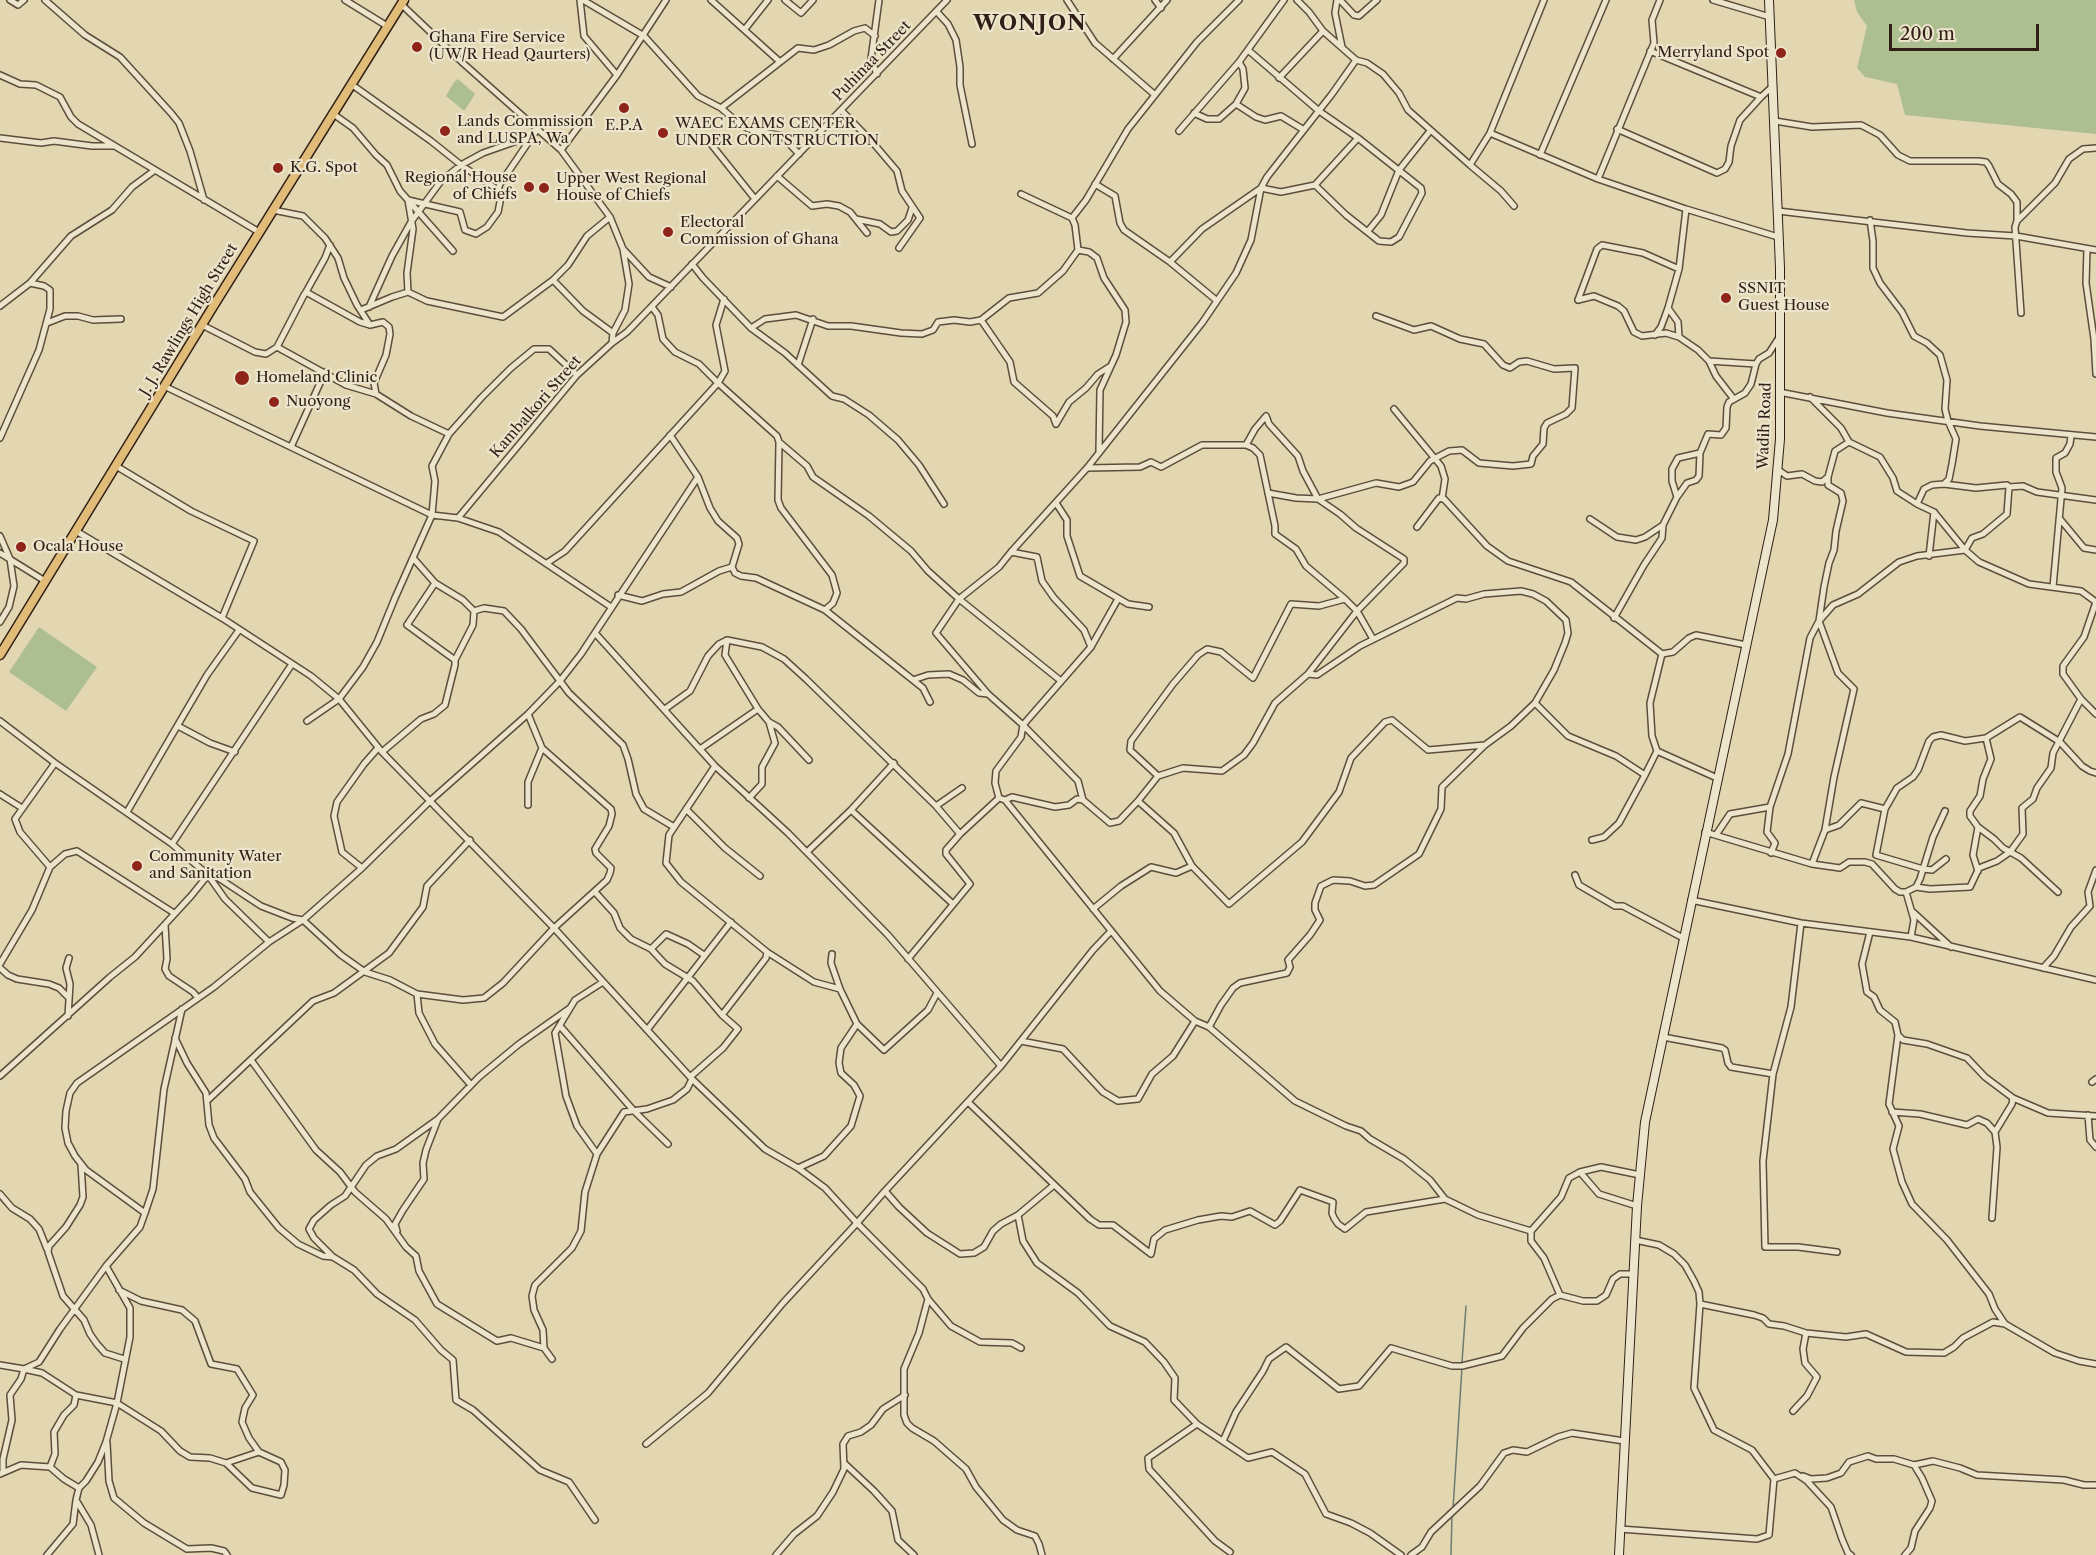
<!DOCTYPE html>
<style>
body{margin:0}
#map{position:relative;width:2096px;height:1555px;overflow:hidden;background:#e2d7b0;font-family:"Libre Caslon Text",serif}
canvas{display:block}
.scale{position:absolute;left:1889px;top:24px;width:150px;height:27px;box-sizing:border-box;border:3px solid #311f17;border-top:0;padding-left:8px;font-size:18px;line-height:21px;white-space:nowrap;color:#311f17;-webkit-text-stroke:4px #ece5cc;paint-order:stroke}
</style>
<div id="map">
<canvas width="2096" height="1555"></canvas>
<div class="scale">200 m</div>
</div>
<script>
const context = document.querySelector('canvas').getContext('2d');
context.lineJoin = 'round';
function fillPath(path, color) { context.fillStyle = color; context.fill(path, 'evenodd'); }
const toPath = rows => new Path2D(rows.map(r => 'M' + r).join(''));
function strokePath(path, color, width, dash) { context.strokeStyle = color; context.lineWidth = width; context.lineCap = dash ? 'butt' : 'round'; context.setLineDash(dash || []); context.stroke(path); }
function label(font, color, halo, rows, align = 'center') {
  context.font = font + ' "Libre Caslon Text",serif'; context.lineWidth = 4.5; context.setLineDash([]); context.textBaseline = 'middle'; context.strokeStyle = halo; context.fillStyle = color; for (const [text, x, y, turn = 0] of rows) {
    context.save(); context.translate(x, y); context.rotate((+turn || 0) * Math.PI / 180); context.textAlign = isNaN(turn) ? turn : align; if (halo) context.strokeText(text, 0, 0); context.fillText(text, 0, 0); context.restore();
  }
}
fillPath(toPath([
 [1854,0,2096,0,2096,134,1905,115,1897,84,1865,77,1857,68,1867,26,1857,12],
 [458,79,475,94,465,110,463,110,446,96,454,82],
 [39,627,97,667,66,711,9,672]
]), '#adbf91');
strokePath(toPath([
 [1462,1362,1466,1306],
 [1453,1509,1462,1367],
 [1451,1555,1452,1514]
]), '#6d7b72', 1.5);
const street = toPath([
 [10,0,18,5,24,0],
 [45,0,85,35,120,57,171,113,179,123,190,151,204,200],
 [345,0,387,26],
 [580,0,584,36,617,75],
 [583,0,644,36,698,96,721,108,736,121,749,129,782,136,799,154],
 [711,0,779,61],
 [785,0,801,13,813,0],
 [1067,0,1095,43,1155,95],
 [1155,0,1161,8],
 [1297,0,1309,12,1323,31,1356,60,1367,63,1383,74,1399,93,1408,110,1470,165,1490,133,1544,0],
 [1337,0,1335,13,1342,47],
 [1340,0,1354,15,1359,16,1377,0],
 [1713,0,1770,17],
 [401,4,464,64,561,150,610,217,623,249,629,284,625,310,613,333,612,343,577,375,458,518],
 [937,12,948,24,956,40,960,67,960,85,972,144],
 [745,29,768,0],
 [1248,50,1319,111,1358,138],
 [1650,51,1761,97,1773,86],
 [1113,59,1167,0],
 [1239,62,1243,69,1245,88,1236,104,1256,117,1265,120,1281,116,1304,130],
 [877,74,871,59,879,0],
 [0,75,20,84,36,85,60,97,71,117,78,124,259,232],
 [1279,78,1323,31],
 [351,84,431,141,461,165,498,190],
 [721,108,798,48,814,50,829,45,854,31,865,28,875,36],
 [841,110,874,144,897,171,902,191,920,218,899,248],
 [332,113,353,128,376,155,387,165,400,191,408,200,413,229,407,273,408,292],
 [1194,113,1207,119,1219,119,1236,104],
 [1775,121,1812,127,1861,125,1880,135,1898,155,1910,161,1978,161,1986,162,1989,166,1998,184,2011,194,2017,202,2017,221,2015,227,2021,313],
 [1617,129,1717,173,1725,169,1729,162,1731,146,1740,120,1761,97],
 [1179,131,1239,62,1284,0],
 [1490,133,1598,179,1686,209,1778,237],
 [0,138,41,143,54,141,92,146,114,146],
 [711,144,755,199],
 [561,150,617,75,666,0],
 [1540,155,1606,0],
 [1470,165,1501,191,1514,206],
 [777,176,812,206,827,204,839,206,850,212,867,233],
 [1598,179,1654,43,1652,20,1660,0],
 [1095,184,1115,196,1120,223,1124,230,1170,262,1216,300],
 [273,210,303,216,325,238,338,258,344,278,357,305,370,325],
 [1778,211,1967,233,2016,236,2096,250],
 [1072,218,1086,200,1128,129,1197,42,1239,0],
 [856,219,880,224,891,232,897,231,908,220,912,208],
 [1870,220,1873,241,1873,268,1880,283,1902,312,1914,336,1927,343,1940,355,1947,380,1945,409,1948,421,1956,439,1952,464,1949,479,1944,484,1932,485,1924,489,1917,504],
 [2017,221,2055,183,2069,159,2083,149,2096,148],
 [1368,231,1381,215,1399,170,1430,131],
 [2087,249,2086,283,2094,339,2096,374],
 [624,250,649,277,671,287],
 [1078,250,1089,252,1097,258,1104,278,1125,310,1126,322,1116,355,1100,390,1099,451],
 [453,251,408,200,460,212,465,230,476,234,487,227,498,212,500,202,498,190,500,184,538,128],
 [1170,262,1202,229,1261,188,1281,192,1315,185,1358,138,1421,188,1422,193,1399,237,1391,242,1379,241,1346,215,1315,185],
 [692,264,703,278,751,328,785,353,832,396,844,399,869,415,898,440,919,465,944,504],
 [553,280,583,311,613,333],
 [306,292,325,258,330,245],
 [1578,300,1597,249,1602,245,1643,253,1679,269],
 [1578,300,1594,296,1618,306,1624,311,1634,332,1642,336,1666,333,1679,337],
 [0,306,30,283,71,236,112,210,132,187,155,170],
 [369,307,392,256,411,222,441,181,461,165,483,153,517,141,531,140],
 [652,307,658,315,663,339,675,352,699,364,718,383,777,436,779,442,807,466,813,477,869,516,911,551,928,571,959,599,1061,681],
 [1668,308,1678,322,1679,337,1698,350,1709,361,1716,376,1733,398],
 [361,310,392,297,408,292,427,301,503,317,553,280,568,265,587,236,610,217],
 [981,320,1010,362,1014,382,1053,416,1056,424],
 [47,323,65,316,78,316,93,320,121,319],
 [202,325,255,352,266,354,277,347,346,385,376,394,411,416,449,434],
 [751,328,765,319,796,315,828,326,851,326,901,333,922,334,933,330,938,322,954,320,970,322,981,320,1009,298,1038,293,1063,271,1078,250,1075,225,1072,218,1021,194],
 [1655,335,1661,327,1668,308,1679,269,1686,209],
 [612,343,627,332,947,0],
 [277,347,304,295,306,292,360,322,370,325,383,322,389,327,390,334,386,355,374,383,376,394],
 [1709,361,1756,364],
 [798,365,813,319],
 [164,386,432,515,458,518,499,532,611,607],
 [1779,392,1887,413,1980,426,2096,437],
 [1810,397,1841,428,1849,442,1880,457,1893,478,1897,491,1917,504,1934,512,1965,550,1979,562,2029,584,2081,591,2096,602],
 [1394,409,1441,466,1445,479,1442,499],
 [1056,424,1069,402,1086,388,1098,374,1109,367],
 [670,435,698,477,710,508,718,521,737,538,739,544,732,567,735,573,741,576,756,578,825,610,923,688,930,702],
 [0,438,39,350,50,309,50,290,44,286,30,283],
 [779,443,778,500,781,508,832,575,837,593,833,603,825,610],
 [1246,445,1255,429,1266,416,1269,424,1298,456,1303,471,1318,499,1340,514,1356,528,1404,559,1404,563,1357,611,1308,674],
 [291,447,325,372],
 [116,466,191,511,254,541,222,618],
 [1087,468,1140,467,1151,462,1161,467,1202,445,1246,445,1253,448,1260,455,1275,526,1275,534,1296,549,1306,566,1345,599],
 [1777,469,1787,476,1802,474,1815,481,1822,482,1828,477],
 [1944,484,1976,488,2007,485,2009,487,2023,486,2037,492,2096,500],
 [1268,493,1296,498,1318,499,1376,483,1399,487,1413,482,1430,461,1449,451,1462,450,1479,463,1513,466,1531,464,1533,456,1543,444,1544,428,1547,423,1566,414,1572,408,1575,368,1554,369,1527,361,1519,362,1510,368,1503,365,1484,344,1460,339,1431,326,1414,330,1376,316],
 [1677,497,1687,483,1696,480,1699,476,1700,453],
 [1056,503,1067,520,1067,536,1080,576,1128,604,1149,607],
 [1590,519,1617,537,1636,540,1645,537,1663,525],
 [2060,519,2084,548,2096,550],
 [1417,527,1439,498,1444,499,1487,546,1508,561,1571,582,1662,654,1673,652,1689,638,1696,635,1746,645],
 [76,531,222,618,311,676,339,699,382,752,554,928,692,1079,765,1149,798,1168,825,1188,857,1223,885,1191,899,1207,927,1233,960,1254,974,1253,984,1247,993,1231,1001,1224,1018,1215,1054,1185],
 [0,536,10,559,14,586,9,607,0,622],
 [1011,552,1037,557,1042,581,1054,598,1084,630,1091,647],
 [0,553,45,581],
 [1929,556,1934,512],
 [547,563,565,551,718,383,725,371,716,325,724,299],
 [435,583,407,625,455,660],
 [2053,587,2062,488,2056,472,2056,458,2065,453,2070,444,2071,436],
 [618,595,642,601,663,594,681,592,719,571,732,567],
 [2096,602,2084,637,2063,666,2063,674,2081,699,2096,714],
 [474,611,484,608,504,611,521,629,569,693,623,745,628,759,636,794,644,809,674,827],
 [1614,618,1644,565,1662,538,1663,525,1677,497,1672,481,1672,469,1678,458,1700,453,1708,434,1721,435,1726,428,1727,407,1729,402,1745,393,1751,384,1756,364,1759,359,1769,353,1780,336],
 [595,633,715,766,788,833,888,935,1001,1066,885,1191],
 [727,640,725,655,758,709,769,722,775,743,762,767,762,784,749,798],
 [913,680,928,675,949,674,963,680,979,693,988,694],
 [1535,703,1568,736,1616,756,1645,775,1657,751,1652,736,1650,703,1662,654],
 [665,709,690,691,708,656,719,644,727,640,762,647,784,659,806,679,936,806,962,788],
 [0,721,55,763,172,844,208,875,217,877,261,906,292,918,303,920,341,955,365,972,390,980,417,994,463,1000,484,998,503,983,554,928,607,880,610,873,611,868,596,853,595,849,609,826,612,814,611,809,542,748,528,714],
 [307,721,339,699,363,667,377,642,395,598,432,515,435,481,432,466,449,434,481,398,511,368,534,349,549,349,577,375],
 [769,722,778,727,809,760],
 [178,726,210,743,235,752],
 [700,749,758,709],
 [1657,751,1717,778],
 [382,752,421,719,434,714,445,705,455,665,455,660,473,625,474,611,463,600,435,583,414,559],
 [715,766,669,835,666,863,681,882,767,952,814,982,840,989],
 [1158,776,1130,750,1131,741,1173,684,1198,655,1207,649,1221,652,1253,678,1291,604,1319,606,1345,599,1357,611,1373,639],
 [0,794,22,808],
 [999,798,995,783,996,771,1021,737,1023,725,1091,647,1118,599],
 [1005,800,1012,797,1055,807,1069,805,1077,799,1083,800,1110,823,1119,821,1138,801,1158,776,1183,768,1222,771,1244,755,1253,743,1275,703,1308,674,1317,675,1360,646,1457,598,1466,599,1484,594,1521,591,1533,594,1546,601,1566,620,1568,633,1565,643,1554,670,1535,703,1511,726,1485,745,1442,787,1441,809,1419,854,1374,885,1365,886,1350,881,1333,880,1321,886,1315,903,1315,910,1320,920,1310,935,1288,960,1290,967,1287,973,1240,983,1233,988,1221,1005,1209,1027],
 [1083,800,1078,781,1023,725,988,694,936,633,959,599,999,567,1011,552,1087,468,1202,323,1236,273,1251,240,1261,188,1267,177,1332,94,1356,60],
 [1138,801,1174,833,1192,866,1229,904,1302,842,1339,792,1351,758,1385,722,1392,720,1428,750,1485,745],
 [528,805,528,782,542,748],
 [936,806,960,834],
 [686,809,725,848,760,876],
 [851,810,953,904],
 [127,812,207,675,239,630],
 [1978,827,1994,839,2003,848,2021,858,2058,892],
 [1825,830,1839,825,1861,803,1885,809],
 [1705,832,1812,864,1840,868,1849,862,1865,862,1872,864,1895,889,1900,892,1906,892,1914,920,1911,937],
 [1716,835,1730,814,1770,807],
 [1592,840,1604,837,1619,823,1645,775],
 [172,844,292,664],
 [807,852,851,810,894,763],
 [1771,853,1775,843,1767,832,1770,807,1788,754,1810,638,1819,621,1833,605,1858,594,1899,562,1917,556,1965,550,1972,538,1983,534,2007,514,2009,487],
 [1946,859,1932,870,1923,869,1876,855,1885,809,1897,788,1913,777,1918,770,1929,741,1933,737,1941,735,1965,741,1986,738,2020,717,2060,742,2082,766,2090,771,2096,773],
 [1812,864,1825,830,1834,777,1854,689,1838,673,1819,621,1824,587,1829,563,1834,550,1836,531,1843,501,1841,493,1828,485,1828,477,1835,451,1849,442],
 [50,867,20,832,15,819,55,763],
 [362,868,342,852,334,816,337,802,364,764,378,748],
 [1978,871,1973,855,1978,827,1970,816,1970,811,1980,796,1983,779,1991,759,1986,738],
 [1575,875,1579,885,1615,906,1623,906,1683,938],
 [1916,887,1930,889,1970,887,1979,868,1997,861,2010,852,2023,834,2022,808,2033,799,2037,788,2051,768,2053,753,2081,699],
 [595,892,614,913,620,928,631,939,651,949],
 [1906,892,1916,887,1920,879,1933,837,1945,811],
 [1691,900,1801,923,1911,937,2096,980],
 [1093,909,1121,886,1151,867,1176,873,1192,866],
 [1913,912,1951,947],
 [1801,923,1791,1007,1773,1074,1763,1161,1765,1247,1798,1247,1837,1252],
 [165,925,167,959,165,969,169,976,193,992,198,998],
 [1870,932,1862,964,1867,992,1874,997,1880,1010,1895,1022,1898,1035,1903,1040,1927,1044,1967,1058,1985,1077,2013,1098,2048,1113,2096,1116],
 [832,954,831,963,840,989,857,1024,884,1050,928,1010,937,993],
 [908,959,970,884,946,854,946,850,960,834,999,798,1005,800,1160,991,1195,1021,1209,1027,1295,1101,1346,1126,1361,1131,1370,1139,1404,1159,1430,1180,1445,1199,1478,1215,1531,1231,1561,1197,1569,1178,1580,1172,1599,1194,1637,1206],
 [0,964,32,910,50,867,65,854,77,851,174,913],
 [0,968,8,975,17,979,49,984,59,988,69,998],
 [2043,968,2054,956,2071,927,2090,906,2088,892,2096,870],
 [417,994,419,1013,435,1044,471,1085],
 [722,1015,766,958,767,952],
 [68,1016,70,984,66,968,69,958],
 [560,1026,634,1111,668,1144],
 [647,1030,731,922],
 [1898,1035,1889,1104,1899,1126,1893,1149,1902,1182,1912,1204,1947,1240,1989,1294,1995,1309,2005,1324],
 [1663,1037,1722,1048,1725,1050,1728,1063,1731,1067,1773,1074],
 [175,1038,187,1063,206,1093,209,1125,214,1138,245,1179,250,1192,279,1228,298,1244,323,1256,333,1257],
 [1021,1041,1063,1049,1103,1092,1118,1101,1138,1099,1152,1074,1173,1056,1195,1021],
 [251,1060,316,1150,340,1172,355,1192,386,1219,406,1247,416,1256,419,1271,437,1304,497,1341,511,1338,544,1348],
 [1001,1066,1093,950,1111,931],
 [0,1076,110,977,135,957,191,896,208,875,225,899,269,942],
 [690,1077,723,1048,738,1029,722,1015,693,981,665,964,651,949,666,934,688,944,704,955],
 [2092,1082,2096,1079],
 [208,1100,313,1001,334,993,389,953,423,907,427,886,470,840],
 [968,1102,1090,1219,1099,1225,1113,1225,1151,1254,1154,1239,1165,1230,1198,1220,1221,1216,1232,1217,1250,1211,1275,1225,1280,1221,1300,1190,1333,1202,1332,1213,1334,1218,1338,1224,1345,1229,1366,1212,1445,1199],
 [1892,1112,1920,1114,1967,1125,1978,1119,1987,1123,1995,1132],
 [2088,1115,2090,1140,2096,1147],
 [438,1119,396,1149,377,1156,366,1165,345,1196,331,1205,314,1220,309,1229,314,1238,333,1257,354,1270,377,1294,415,1320,441,1350,453,1360,456,1400,473,1410,540,1470,569,1482,595,1520],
 [597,1154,577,1126,566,1096,555,1033,575,1000,603,982],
 [81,1164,83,1197,80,1205,66,1227,49,1246,48,1252,63,1296,84,1320,90,1334,97,1344,105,1353,124,1359],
 [798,1168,824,1156,851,1126,860,1096,854,1085,841,1073,839,1063,841,1048,857,1024],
 [1580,1172,1601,1167,1640,1175],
 [0,1194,12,1208,30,1219,39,1229,47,1249],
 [145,1213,153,1189,164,1089,182,1009],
 [1018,1215,1023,1241,1037,1263,1078,1293,1110,1326,1145,1342,1164,1362,1175,1378,1174,1400,1197,1424,1248,1458,1272,1452,1305,1474,1326,1514,1351,1523,1370,1533,1401,1555],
 [1992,1218,1997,1147,1995,1132,2012,1104,2013,1098],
 [397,1231,395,1224,403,1210,424,1179,423,1163,426,1150,438,1119,479,1077,519,1044,570,1008],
 [1531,1231,1531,1241,1544,1258,1560,1295],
 [1635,1240,1659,1245,1674,1254,1685,1265,1694,1281,1699,1292,1700,1304,1754,1315,1763,1318,1769,1324,1784,1326,1806,1333,1846,1337,1866,1334,1906,1352,1944,1353,1954,1347,1963,1338,1993,1322,2005,1324,2055,1353,2079,1361,2096,1364],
 [928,1299,951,1326,980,1342,1012,1343,1021,1348],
 [1700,1304,1694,1388,1714,1430,1752,1450,1774,1479,1795,1473,1807,1481,1831,1507,1842,1539,1848,1553,1851,1555],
 [552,1359,544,1348,543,1330,534,1310,532,1296,535,1285,572,1248,581,1231,585,1192,597,1154,624,1112,647,1109,673,1100,687,1089,692,1079],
 [0,1365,24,1369,39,1362,60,1329,106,1266,140,1227,145,1213,86,1170,75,1156,68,1143,65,1128,66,1111,70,1093,77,1083,214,987,269,942,303,920,362,868,431,800,528,714,560,681,581,654,698,477],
 [1793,1411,1807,1396,1817,1377,1805,1363,1803,1349,1806,1333],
 [1197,1424,1148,1458,1149,1469,1215,1541,1230,1552],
 [1223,1441,1236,1412,1263,1371,1269,1359,1286,1347,1339,1389,1359,1386,1391,1348,1452,1366,1462,1366,1502,1356,1523,1328,1552,1299,1560,1295,1583,1301,1597,1301,1606,1295,1613,1279,1620,1274,1634,1274],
 [107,1443,109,1481,114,1498,144,1523,187,1549,211,1548,224,1551,227,1555],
 [646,1444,708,1393,783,1303,857,1223,923,1289,928,1299,919,1333,904,1369,904,1415,907,1423,912,1428,934,1441,966,1469,976,1487,1003,1520,1017,1530,1035,1536,1039,1544,1042,1555],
 [226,1463,259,1452],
 [844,1463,874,1491,892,1511,898,1540,914,1555],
 [50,1467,55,1454,54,1432,64,1415,74,1405,76,1395],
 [3,1472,3,1459,12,1420,10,1395,21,1379,24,1369,42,1373,76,1395,117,1403,161,1431,180,1451,190,1457,210,1458,226,1463,252,1488,281,1495,284,1485,285,1470,281,1462,259,1452,249,1438,242,1422,245,1408,253,1395,237,1369,211,1364,195,1321,182,1310,141,1301,119,1290],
 [0,1474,21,1465,50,1467,64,1479,79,1488],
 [1803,1476,1811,1479,1827,1478,1841,1473,1849,1462,1868,1456,1876,1459,1894,1459,1914,1465,1933,1461,1960,1468,1977,1475,2064,1480,2084,1485,2096,1485],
 [1620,1529,1757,1539,1769,1535,1774,1479],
 [47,1555,73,1524,76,1500],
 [99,1555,91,1525,76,1500,79,1488,86,1481,98,1462,106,1442,117,1403,130,1337,130,1308,106,1266],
 [776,1555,794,1534,817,1516,833,1492,844,1469,843,1444,848,1436,861,1432,871,1425,883,1409,905,1395],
 [1411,1555,1422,1547,1431,1532,1480,1486,1504,1453,1513,1450,1527,1452,1558,1437,1572,1433,1624,1441],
 [1905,1555,1911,1548,1915,1531,1930,1508,1932,1501,1922,1478,1914,1465]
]);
const secondary = toPath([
 [1619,1555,1637,1206,1645,1122,1773,520,1780,439,1780,268,1769,0]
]);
const primary = toPath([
 [0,655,214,305,404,0]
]);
strokePath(street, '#5d4d3d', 8);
strokePath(secondary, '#311f17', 10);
strokePath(primary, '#311f17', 11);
strokePath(street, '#ece5cc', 5);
strokePath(secondary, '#ece5cc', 8);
strokePath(primary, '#e1bc78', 8);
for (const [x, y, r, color] of [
 [417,47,6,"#8f2418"],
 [1781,53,6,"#8f2418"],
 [624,108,6,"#8f2418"],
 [445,131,6,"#8f2418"],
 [663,133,6,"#8f2418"],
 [278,168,6,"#8f2418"],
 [529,187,6,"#8f2418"],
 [544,188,6,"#8f2418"],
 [668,232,6,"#8f2418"],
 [1726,298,6,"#8f2418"],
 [242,378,8,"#8f2418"],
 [274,402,6,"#8f2418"],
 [21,547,6,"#8f2418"],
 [137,866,6,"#8f2418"]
]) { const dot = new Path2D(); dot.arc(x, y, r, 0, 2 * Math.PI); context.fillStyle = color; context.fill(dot); strokePath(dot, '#ece5cc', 2); }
label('15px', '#311f17', '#ece5cc', [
 ["Ghana Fire Service",429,38],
 ["(UW/R Head Qaurters)",429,55],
 ["Merryland Spot",1769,53,"right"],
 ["Lands Commission",457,122],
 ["and LUSPA, Wa",457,139],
 ["WAEC EXAMS CENTER",675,124],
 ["UNDER CONTSTRUCTION",675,141],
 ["E.P.A",624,126,"center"],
 ["K.G. Spot",290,168],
 ["Regional House",517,178,"right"],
 ["of Chiefs",517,195,"right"],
 ["Upper West Regional",556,179],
 ["House of Chiefs",556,196],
 ["Electoral",680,223],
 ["Commission of Ghana",680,240],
 ["SSNIT",1738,289],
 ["Guest House",1738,306],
 ["Homeland Clinic",256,378],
 ["Nuoyong",286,402],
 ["Ocala House",33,547],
 ["Community Water",149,857],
 ["and Sanitation",149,874]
], 'left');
label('15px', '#311f17', '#ece5cc', [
 ["Puhinaa Street",872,61,-46],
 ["J. J. Rawlings High Street",189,320,-59],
 ["Kambalkori Street",536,407,-49],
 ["Wadih Road",1765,426,-88]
]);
context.letterSpacing = '1.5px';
label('bold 21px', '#311f17', '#ece5cc', [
 ["WONJON",1030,24]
]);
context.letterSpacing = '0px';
</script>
